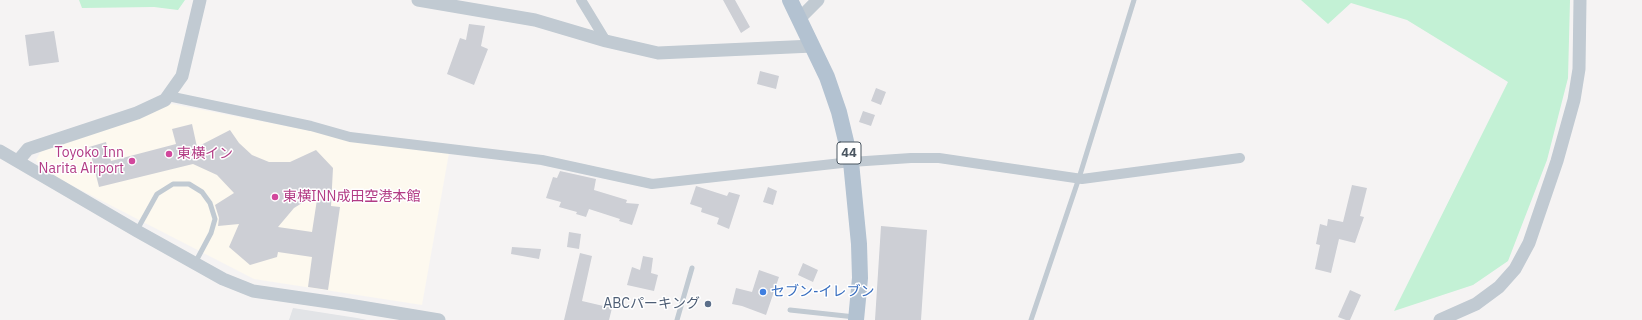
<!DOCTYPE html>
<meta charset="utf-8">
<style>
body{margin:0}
canvas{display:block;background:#f5f3f3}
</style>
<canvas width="1642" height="320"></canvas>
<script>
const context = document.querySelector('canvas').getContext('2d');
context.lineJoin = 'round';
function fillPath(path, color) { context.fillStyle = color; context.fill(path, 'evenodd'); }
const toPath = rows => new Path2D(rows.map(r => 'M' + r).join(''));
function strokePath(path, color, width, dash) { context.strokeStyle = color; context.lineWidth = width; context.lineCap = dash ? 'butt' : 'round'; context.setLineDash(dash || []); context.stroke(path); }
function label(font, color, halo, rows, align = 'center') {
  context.font = font + ' "IBM Plex Sans","Noto Sans JP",sans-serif'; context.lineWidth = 3; context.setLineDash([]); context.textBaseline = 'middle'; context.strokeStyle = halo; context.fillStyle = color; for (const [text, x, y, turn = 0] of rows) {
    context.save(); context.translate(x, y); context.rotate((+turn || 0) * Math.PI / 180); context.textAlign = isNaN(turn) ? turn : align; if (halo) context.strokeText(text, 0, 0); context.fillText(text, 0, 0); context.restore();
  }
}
fillPath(toPath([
 [172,104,312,131,449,153,422,305,254,279,40,169,36,160,41,151]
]), '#fdf9ef');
fillPath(toPath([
 [293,308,357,318,367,320,289,320]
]), '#e2e4e7');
fillPath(toPath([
 [79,0,185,0,178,10,154,7,82,8],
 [1301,0,1570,0,1568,78,1547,160,1508,261,1473,285,1394,311,1508,82,1407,20,1351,3,1328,24]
]), '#c3f1d5');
fillPath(toPath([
 [723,0,735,0,750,27,741,33],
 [469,24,485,26,481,46,488,49,474,85,447,74,460,38,466,40],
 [54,31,59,62,29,66,25,35],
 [760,71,779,76,776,89,757,84],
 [876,88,886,92,881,105,871,101],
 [863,111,875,115,871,126,859,122],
 [192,124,197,147,230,130,239,143,252,155,269,162,290,162,316,150,333,168,331,206,340,207,328,290,308,287,312,257,278,252,277,257,250,265,229,247,239,224,218,226,219,218,215,205,234,193,217,175,193,164,99,187,89,147,106,142,111,161,176,144,172,129],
 [318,193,312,232,278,227,294,208],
 [560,171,596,179,594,190,627,200,626,203,639,204,632,225,619,221,620,219,589,209,586,217,576,214,577,212,559,207,561,202,546,198,553,177,557,178],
 [1352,185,1367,188,1360,216,1364,217,1355,243,1339,239,1331,273,1315,269,1320,245,1316,244,1320,224,1327,226,1328,219,1343,222],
 [696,186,727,196,729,192,740,195,729,229,717,224,719,218,701,212,702,208,690,204],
 [768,187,777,191,773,205,763,202],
 [881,226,927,230,921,320,875,320],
 [569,232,581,234,579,249,567,247],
 [512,247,541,249,539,259,511,254],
 [580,253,592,256,582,301,612,308,609,320,564,320],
 [643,256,653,258,651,273,658,275,654,291,627,285,632,267,640,270],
 [803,263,818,270,813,282,798,275],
 [759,270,779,277,766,315,742,306,732,304,736,288,752,292],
 [1350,290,1361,295,1350,320,1346,320,1338,317]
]), '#cdcfd5');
strokePath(toPath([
 [137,230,157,194,173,184,189,184,202,192,210,203,215,219,211,233,195,263],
 [790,310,855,317],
 [677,320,692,268],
 [1031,320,1079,178,1134,0]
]), '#c1cad2', 5);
strokePath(toPath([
 [581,0,606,41],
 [168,96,311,126,350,137,542,160,652,184,851,162,911,158,939,158,1082,179,1240,158]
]), '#c1cad2', 10);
strokePath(toPath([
 [418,0,535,20,606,41,658,53,813,46],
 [800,18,818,0],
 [0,151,137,231,223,279,253,291,343,304,439,320],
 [18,161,28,149,137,113,165,100,182,76,200,0],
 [1440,320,1476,304,1499,287,1515,269,1529,243,1557,161,1574,100,1579,69,1580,0]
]), '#c1cad2', 13);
strokePath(toPath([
 [790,0,827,77,839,112,851,162,859,244,860,278,856,320]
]), '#b3c2d1', 16);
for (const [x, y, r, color] of [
 [169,154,4,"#d1479c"],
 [132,161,4,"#d1479c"],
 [275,197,4,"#d1479c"],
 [763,292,4,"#3f7fe0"],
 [708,304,4,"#5c6f8a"]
]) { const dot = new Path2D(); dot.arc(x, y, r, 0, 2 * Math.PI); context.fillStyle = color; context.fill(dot); strokePath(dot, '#fff', 1.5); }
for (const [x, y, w] of [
 [849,153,24]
]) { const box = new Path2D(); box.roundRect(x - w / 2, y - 11, w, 22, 3); context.fillStyle = '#fff'; context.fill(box); strokePath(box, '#4a5661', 1); }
label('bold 13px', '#4a5661', null, [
 ["44",849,153]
]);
label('14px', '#b23c85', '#fff', [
 ["Toyoko Inn",124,153,"right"],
 ["Narita Airport",124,169,"right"],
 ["東横イン",177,154],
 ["東横INN成田空港本館",283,197]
], 'left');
label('14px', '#366cbe', '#fff', [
 ["セブン-イレブン",771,292]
], 'left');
label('14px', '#4e5e75', '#fff', [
 ["ABCパーキング",700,304]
], 'right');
</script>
